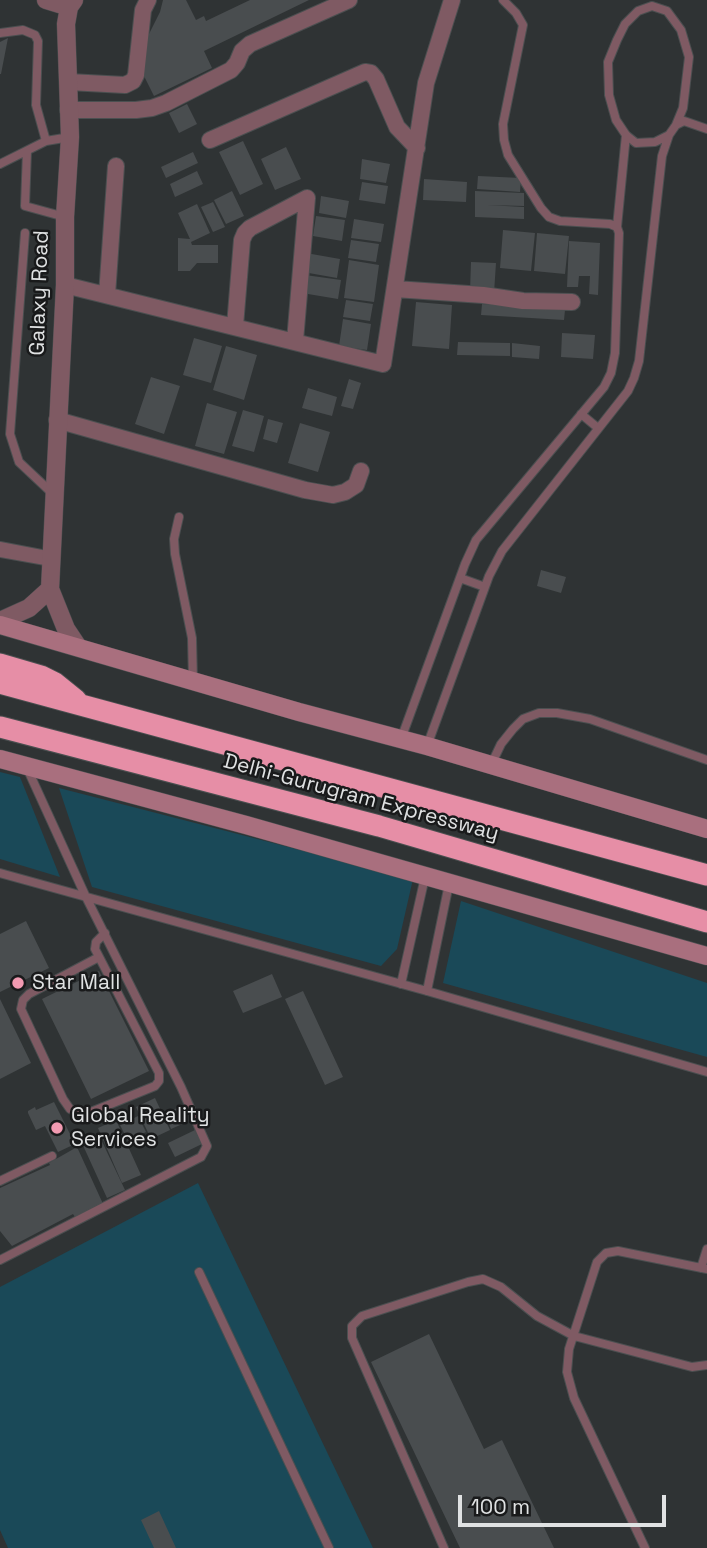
<!DOCTYPE html>
<style>
body{margin:0}
#map{position:relative;width:707px;height:1548px;overflow:hidden;background:#2f3334;font-family:"Space Grotesk",sans-serif}
canvas{display:block}
.scale{position:absolute;left:458px;top:1495px;width:208px;height:32px;box-sizing:border-box;border:4px solid #e0e2e3;border-top:0;padding-left:9px;font-size:21px;line-height:24px;white-space:nowrap;color:#e0e2e3;-webkit-text-stroke:5px #191a1b;paint-order:stroke}
</style>
<div id="map">
<canvas width="707" height="1548"></canvas>
<div class="scale">100 m</div>
</div>
<script>
const context = document.querySelector('canvas').getContext('2d');
context.lineJoin = 'round';
function fillPath(path, color) { context.fillStyle = color; context.fill(path, 'evenodd'); }
const toPath = rows => new Path2D(rows.map(r => 'M' + r).join(''));
function strokePath(path, color, width, dash) { context.strokeStyle = color; context.lineWidth = width; context.lineCap = dash ? 'butt' : 'round'; context.setLineDash(dash || []); context.stroke(path); }
function label(font, color, halo, rows, align = 'center') {
  context.font = font + ' "Space Grotesk",sans-serif'; context.lineWidth = 5; context.setLineDash([]); context.textBaseline = 'middle'; context.strokeStyle = halo; context.fillStyle = color; for (const [text, x, y, turn = 0] of rows) {
    context.save(); context.translate(x, y); context.rotate((+turn || 0) * Math.PI / 180); context.textAlign = isNaN(turn) ? turn : align; if (halo) context.strokeText(text, 0, 0); context.fillText(text, 0, 0); context.restore();
  }
}
fillPath(toPath([
 [0,772,20,777,60,877,0,859],
 [59,788,413,879,397,949,381,966,92,887],
 [461,901,707,983,707,1057,443,983],
 [198,1183,373,1548,8,1548,0,1530,0,1287]
]), '#1a4958');
fillPath(toPath([
 [163,0,186,0,196,20,204,16,206,21,250,0,309,0,204,51,212,68,154,96,142,72,147,38,160,12],
 [8,38,1,74,0,74,0,42],
 [187,104,197,124,179,133,169,113],
 [243,141,263,184,240,195,219,152],
 [286,147,301,179,275,190,261,159],
 [193,152,198,163,166,178,161,167],
 [362,159,390,164,386,183,360,179],
 [197,171,203,184,175,197,170,184],
 [478,176,521,178,520,192,477,189],
 [424,179,467,182,466,202,423,200],
 [362,182,388,186,385,204,359,200],
 [232,191,244,216,226,224,214,200],
 [475,191,524,193,524,206,487,205,524,207,524,219,475,217],
 [321,196,349,201,346,218,319,213],
 [213,202,225,227,213,232,201,207],
 [197,204,210,233,191,242,192,245,218,245,218,263,197,263,190,271,178,271,178,238,190,239,178,213],
 [316,216,345,220,342,241,313,236],
 [354,219,384,224,381,242,351,238],
 [503,230,535,233,531,271,500,268],
 [537,233,569,236,565,274,534,271],
 [351,240,379,244,376,262,348,258],
 [569,241,600,243,598,295,589,294,590,276,579,276,578,287,567,287],
 [306,253,340,259,337,278,303,272],
 [349,260,379,265,374,302,344,298],
 [471,262,496,263,494,293,470,292],
 [305,275,341,280,338,299,302,293],
 [346,300,373,304,370,321,343,317],
 [416,302,452,305,449,349,412,346],
 [482,304,565,310,564,320,481,315],
 [343,319,371,324,367,350,339,346],
 [562,333,595,335,593,359,561,357],
 [194,338,222,346,211,383,183,375],
 [458,342,510,343,510,356,457,355],
 [512,343,540,346,539,359,512,357],
 [226,346,257,355,244,400,213,390],
 [151,377,180,386,164,434,135,424],
 [349,379,361,383,353,409,341,406],
 [308,388,337,397,332,416,302,408],
 [207,403,237,412,224,454,195,446],
 [243,410,264,416,254,452,232,446],
 [268,419,283,423,277,443,263,439],
 [300,423,330,432,318,472,288,463],
 [541,570,566,577,561,593,537,586],
 [26,921,49,968,0,992,0,934],
 [99,971,149,1071,91,1099,42,999],
 [272,974,282,997,243,1013,233,991],
 [303,991,343,1077,325,1085,285,999],
 [0,999,31,1063,0,1079],
 [155,1098,170,1130,151,1139,136,1107],
 [54,1102,75,1144,58,1152,45,1126,36,1130,28,1113,28,1111,35,1107,36,1110],
 [187,1103,194,1119,171,1129,165,1114],
 [138,1116,146,1132,128,1141,120,1125],
 [116,1120,141,1175,122,1183,98,1128],
 [195,1130,202,1144,175,1157,168,1143],
 [98,1133,125,1190,107,1198,81,1141],
 [77,1147,104,1206,75,1217,73,1214,12,1246,0,1231,0,1188,50,1165,49,1163],
 [429,1334,484,1449,502,1440,554,1548,460,1548,371,1362],
 [159,1511,176,1548,154,1548,141,1520]
]), '#494d4f');
const service = toPath([
 [503,0,516,13,523,25,503,124,504,140,508,155,541,208,549,217,560,221,610,224,617,227],
 [0,33,23,30,35,35,38,41,36,105,46,141],
 [676,125,684,121,707,129],
 [27,151,25,206,65,217],
 [0,164,46,141,70,137],
 [25,233,10,434,19,462,52,493],
 [581,414,598,428],
 [179,517,174,539,175,554,192,638,193,681],
 [0,546,52,556],
 [0,553,51,562],
 [460,578,485,587],
 [401,739,465,564,476,540,604,387,611,373,615,353,619,233,617,227,626,135],
 [427,746,489,576,502,551,628,391,634,378,639,361,662,156,669,135,676,125,683,108,689,57,681,30,667,11,652,6,638,11,625,24,617,40,608,62,609,95,616,120,626,135,636,143,655,142,669,135],
 [491,765,501,744,513,729,523,719,539,713,557,713,590,719,707,760],
 [0,873,427,991,707,1072],
 [99,957,29,994,23,1000,21,1009,63,1099,70,1109,79,1114,91,1112,155,1086,159,1081,159,1073,95,949,96,942,105,933],
 [401,984,425,877],
 [427,991,449,884],
 [0,1181,52,1156],
 [0,1260,201,1157,207,1146,181,1087,85,895,27,768],
 [701,1268,707,1249],
 [199,1272,329,1548],
 [444,1548,352,1338,352,1326,362,1316,468,1282,483,1279,501,1287,537,1316,574,1336,692,1367,707,1365],
 [645,1548,574,1398,567,1372,569,1349,597,1262,606,1253,618,1251,707,1269]
]);
const minor = toPath([
 [69,82,125,85,133,81,136,75,143,10,148,0],
 [68,110,136,110,152,108,166,103,231,70,237,63,242,51,250,44,349,0],
 [210,140,365,72,371,73,376,79,397,127,417,148],
 [65,285,383,364,426,83,452,0],
 [395,289,483,295,523,301,572,302],
 [107,295,116,166],
 [235,326,242,240,245,233,250,228,307,198],
 [295,341,307,198],
 [57,420,305,490,333,495,345,492,356,485,361,471]
]);
const tertiary = toPath([
 [46,0,69,7],
 [74,0,69,7,66,24,70,137,65,217,65,285,50,589,66,629,78,647],
 [0,621,29,608,50,589]
]);
const secondary = toPath([
 [0,625,299,712,427,746,707,829],
 [0,759,246,825,707,956]
]);
const motorway = toPath([
 [0,664,41,676,55,683,76,700],
 [0,683,707,875],
 [0,727,379,826,707,922]
]);
strokePath(service, '#4b4f50', 10);
strokePath(minor, '#4b4f50', 18);
strokePath(tertiary, '#4b4f50', 19);
strokePath(secondary, '#4b4f50', 19);
strokePath(motorway, '#4b4f50', 23);
strokePath(service, '#7f5a63', 8);
strokePath(minor, '#7f5a63', 16);
strokePath(tertiary, '#7f5a63', 18);
strokePath(secondary, '#a96f7e', 18);
strokePath(motorway, '#e68ea6', 21);
for (const [x, y, r, color] of [
 [18,983,7,"#f19ab1"],
 [57,1128,7,"#f19ab1"]
]) { const dot = new Path2D(); dot.arc(x, y, r, 0, 2 * Math.PI); context.fillStyle = color; context.fill(dot); strokePath(dot, '#191a1b', 2.5); }
label('21px', '#e0e2e3', '#191a1b', [
 ["Galaxy Road",40,293,-88],
 ["Delhi-Gurugram Expressway",361,798,15]
]);
label('21px', '#e0e2e3', '#191a1b', [
 ["Star Mall",32,983],
 ["Global Reality",71,1116],
 ["Services",71,1140]
], 'left');
</script>
